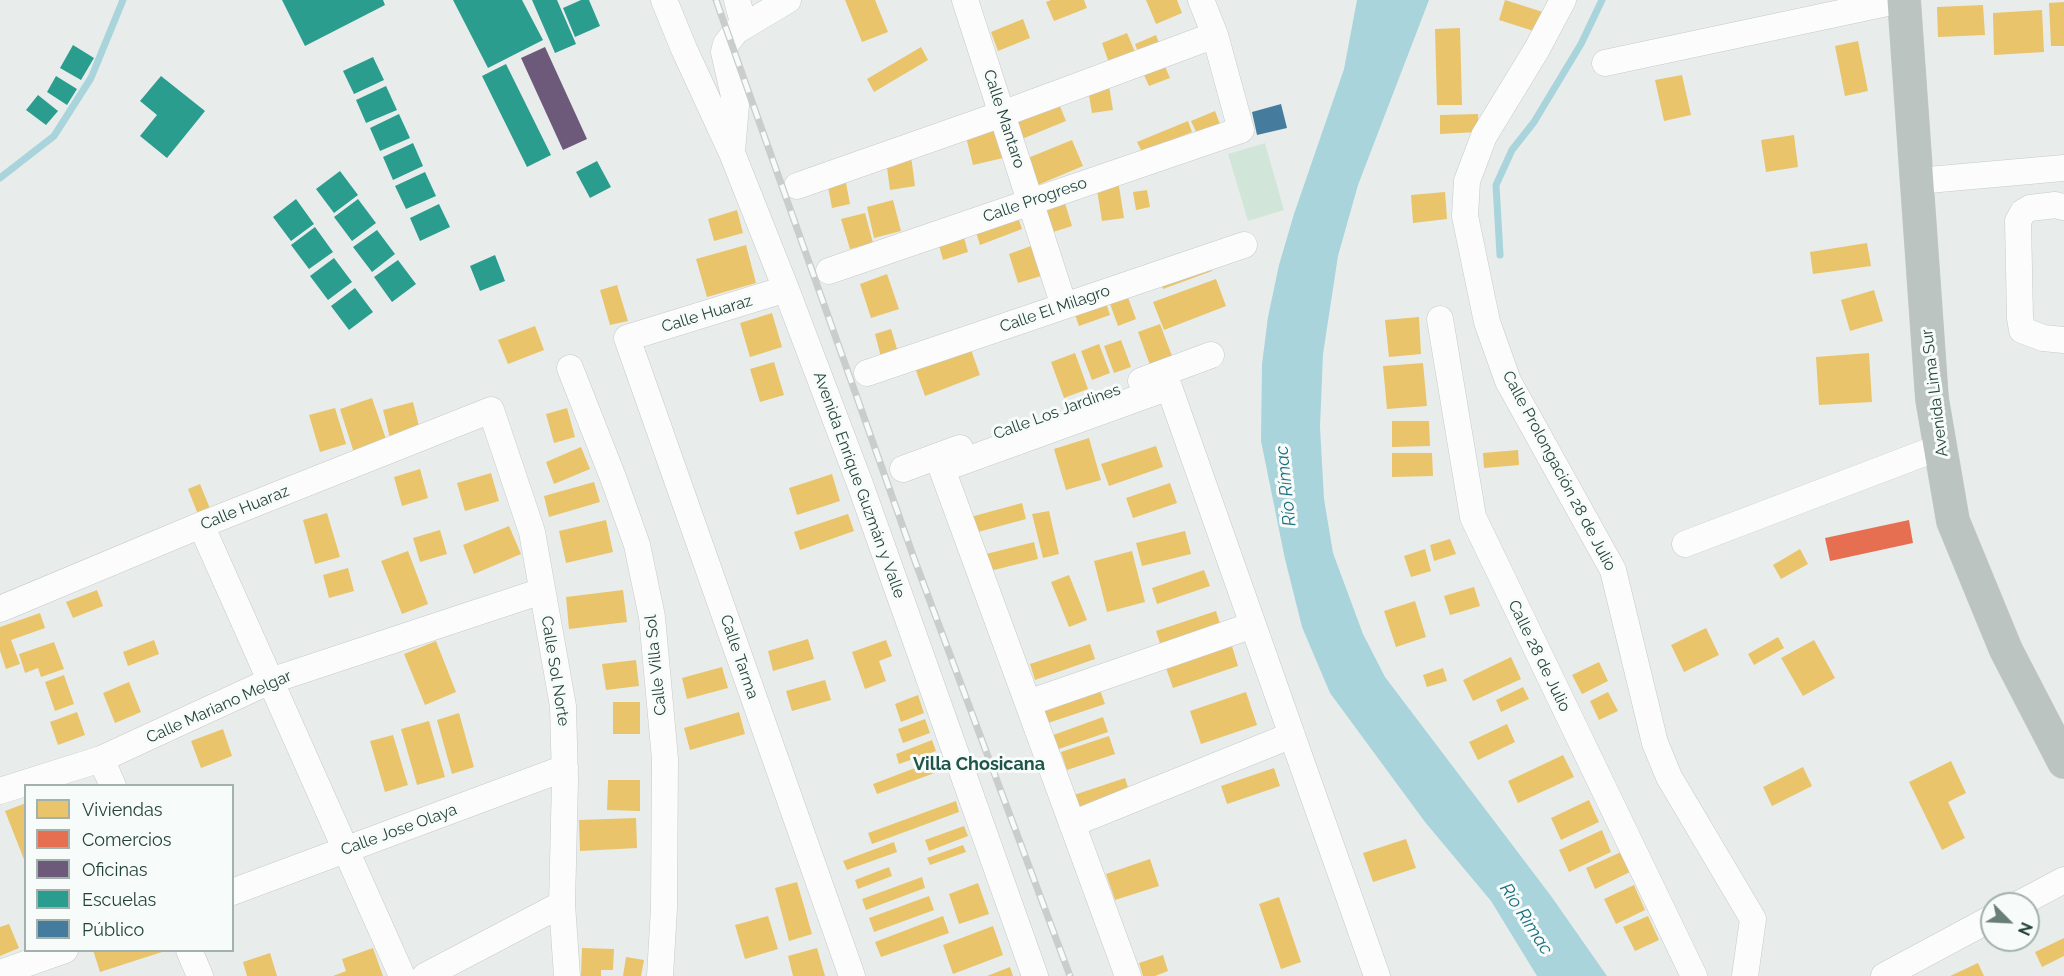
<!DOCTYPE html>
<meta charset="utf-8">
<style>
body{margin:0}
#map{position:relative;width:2064px;height:976px;overflow:hidden;background:#e8edeb;font-family:Raleway,sans-serif}
canvas{display:block}
.legend{position:absolute;left:24px;top:784px;width:210px;height:168px;box-sizing:border-box;background:#f7fbf9;border:2px solid #a3b1ad;margin:0;padding:8px 10px;list-style:none;font-size:18px;color:#24423a}
.legend li{display:flex;align-items:center;gap:12px;height:30px}
.legend b{width:30px;border:2px solid #a3b1ad}
.north{position:absolute;left:1980px;top:892px;width:60px;height:60px;box-sizing:border-box;background:#f7fbf9;border:2px solid #a3b1ad;border-radius:50%;rotate:114deg;font-size:16px;font-weight:700;line-height:24px;text-align:center;color:#24423a}
.north::after{content:'';display:block;margin:auto;width:21px;height:27px;background:#697e78;clip-path:polygon(50% 0,100% 100%,50% 72%,0 100%)}
</style>
<div id="map">
<canvas width="2064" height="976"></canvas>
<ul class="legend">
<li><b style="height:16px;background:#e9c46a"></b>Viviendas</li>
<li><b style="height:16px;background:#e76f51"></b>Comercios</li>
<li><b style="height:16px;background:#6d597a"></b>Oficinas</li>
<li><b style="height:16px;background:#2a9d8f"></b>Escuelas</li>
<li><b style="height:16px;background:#457b9d"></b>Público</li>
</ul>
<div class="north">N</div>
</div>
<script>
const context = document.querySelector('canvas').getContext('2d');
context.lineJoin = 'round';
function fillPath(path, color) { context.fillStyle = color; context.fill(path, 'evenodd'); }
const toPath = rows => new Path2D(rows.map(r => 'M' + r).join(''));
function strokePath(path, color, width, dash) { context.strokeStyle = color; context.lineWidth = width; context.lineCap = dash ? 'butt' : 'round'; context.setLineDash(dash || []); context.stroke(path); }
function label(font, color, halo, rows, align = 'center') {
  context.font = font + ' Raleway,sans-serif'; context.lineWidth = 6; context.setLineDash([]); context.textBaseline = 'middle'; context.strokeStyle = halo; context.fillStyle = color; for (const [text, x, y, turn = 0] of rows) {
    context.save(); context.translate(x, y); context.rotate((+turn || 0) * Math.PI / 180); context.textAlign = isNaN(turn) ? turn : align; if (halo) context.strokeText(text, 0, 0); context.fillText(text, 0, 0); context.restore();
  }
}
fillPath(toPath([
 [1265,143,1284,210,1248,221,1228,154]
]), '#d1e6d8');
fillPath(toPath([
 [1357,0,1429,0,1358,185,1338,256,1323,354,1320,427,1324,499,1333,553,1363,634,1385,677,1551,896,1607,976,1537,976,1491,901,1425,822,1330,693,1302,627,1285,559,1261,441,1262,364,1268,317,1279,265,1294,214,1344,69]
]), '#a9d4db');
fillPath(toPath([
 [845,0,875,0,888,32,862,42],
 [1051,0,1084,0,1087,8,1054,21,1046,2],
 [1146,0,1177,0,1182,13,1156,24],
 [1505,0,1546,13,1540,33,1499,20],
 [2064,2,2064,46,2051,46,2049,3],
 [1983,5,1985,35,1938,37,1937,7],
 [2042,10,2044,52,1994,55,1993,13],
 [1023,19,1030,38,998,51,991,32],
 [1460,28,1462,105,1437,105,1435,29],
 [1127,33,1135,52,1109,63,1102,43],
 [1156,35,1159,43,1138,52,1135,44],
 [1858,41,1868,91,1845,96,1835,46],
 [921,47,928,60,874,92,867,79],
 [1164,64,1170,78,1149,86,1143,73],
 [1682,75,1691,115,1664,121,1655,80],
 [1109,86,1113,110,1092,113,1088,90],
 [1059,104,1066,121,1017,141,1010,124],
 [1215,111,1220,124,1197,134,1191,121],
 [1478,114,1479,132,1440,134,1440,115],
 [1188,121,1192,132,1142,152,1137,142],
 [996,129,1003,158,973,165,966,137],
 [1794,135,1798,167,1766,172,1761,140],
 [1072,140,1083,166,1033,187,1023,160],
 [911,156,915,186,890,190,886,160],
 [845,178,850,204,832,208,827,181],
 [1118,180,1124,218,1102,221,1096,184],
 [1147,190,1150,207,1136,210,1133,192],
 [1445,192,1447,219,1413,223,1411,195],
 [893,200,901,231,874,238,867,207],
 [1064,200,1072,226,1050,233,1042,207],
 [737,210,743,233,714,241,708,219],
 [865,213,873,243,850,249,841,219],
 [1017,214,1022,229,980,245,975,229],
 [963,234,968,252,943,260,938,242],
 [1867,243,1871,266,1813,274,1810,252],
 [746,245,756,283,707,297,696,259],
 [1031,246,1041,276,1018,283,1009,254],
 [1209,261,1212,271,1163,289,1159,279],
 [887,274,899,309,871,318,860,284],
 [1216,279,1226,306,1164,330,1153,302],
 [617,285,628,321,610,325,600,290],
 [1874,290,1883,321,1850,331,1841,300],
 [1126,292,1136,319,1118,326,1108,298],
 [1104,297,1110,315,1079,326,1073,309],
 [772,313,782,347,750,357,740,323],
 [1419,317,1421,354,1389,357,1385,320],
 [1160,324,1172,356,1150,365,1138,332],
 [535,326,544,350,508,364,498,340],
 [891,329,898,352,881,357,875,334],
 [1121,340,1131,367,1114,373,1104,346],
 [969,344,980,375,925,396,914,365],
 [1099,344,1110,373,1092,380,1081,351],
 [1075,353,1088,389,1064,398,1051,362],
 [1869,353,1872,402,1819,405,1816,357],
 [774,362,784,395,760,402,750,369],
 [1423,363,1427,406,1387,409,1383,366],
 [372,398,388,445,355,456,340,409],
 [413,402,421,434,391,442,383,410],
 [335,408,346,444,320,452,309,415],
 [567,408,575,437,554,443,546,414],
 [1392,421,1429,421,1430,446,1392,447],
 [1089,438,1101,480,1066,490,1054,449],
 [1156,446,1163,467,1109,486,1101,464],
 [581,447,590,469,554,484,546,462],
 [1518,450,1519,465,1484,468,1483,453],
 [1392,453,1432,453,1433,476,1392,477],
 [420,469,428,498,402,506,394,477],
 [491,473,499,501,465,511,457,483],
 [832,474,840,501,797,515,789,488],
 [594,482,600,502,549,517,544,496],
 [1170,483,1177,503,1133,518,1126,498],
 [200,484,211,511,199,517,188,489],
 [1022,503,1026,519,967,535,963,519],
 [1049,511,1059,554,1043,558,1032,514],
 [327,513,340,557,315,564,303,520],
 [848,514,854,531,800,550,794,532],
 [606,520,613,552,566,563,559,531],
 [509,526,521,554,474,574,463,545],
 [440,530,447,554,420,562,413,538],
 [1185,531,1191,554,1142,566,1136,543],
 [1450,539,1456,554,1434,561,1430,545],
 [1034,542,1038,559,982,573,978,556],
 [1425,549,1431,571,1411,577,1404,556],
 [1800,549,1808,564,1781,579,1773,565],
 [408,551,428,604,402,614,381,561],
 [1132,551,1145,602,1107,612,1094,561],
 [348,568,354,591,329,598,323,575],
 [1204,570,1210,586,1157,604,1152,588],
 [1069,575,1087,620,1069,627,1051,582],
 [1474,587,1480,606,1450,615,1444,596],
 [97,590,103,606,73,618,66,602],
 [623,590,627,622,569,629,566,597],
 [1415,601,1426,637,1396,647,1384,611],
 [1216,611,1224,636,1164,656,1156,631],
 [40,613,45,628,11,640,20,664,6,669,0,651,0,627],
 [1706,628,1719,655,1684,672,1671,645],
 [1778,637,1784,648,1754,665,1748,654],
 [808,639,814,659,773,671,768,651],
 [154,640,159,654,128,666,123,652],
 [886,640,892,656,879,661,886,681,865,689,852,652],
 [1814,640,1835,678,1803,696,1781,658],
 [436,641,456,692,425,705,404,654],
 [54,642,64,669,41,677,38,668,25,673,19,654],
 [1090,644,1095,659,1035,680,1030,664],
 [1232,646,1238,666,1173,688,1166,668],
 [1511,657,1521,679,1473,701,1463,680],
 [636,660,639,686,606,690,602,664],
 [1599,662,1608,681,1582,694,1572,675],
 [722,667,728,688,687,699,682,678],
 [1443,668,1447,681,1427,687,1423,675],
 [64,675,74,704,55,711,45,682],
 [825,680,831,700,792,711,786,691],
 [129,682,141,712,115,723,103,693],
 [1523,687,1529,699,1501,712,1496,700],
 [1100,690,1105,704,1042,725,1038,711],
 [1246,692,1257,725,1201,744,1190,711],
 [1608,692,1618,711,1599,720,1590,701],
 [918,695,924,713,901,722,895,704],
 [613,702,640,702,640,734,613,734],
 [77,712,85,735,58,745,50,722],
 [739,712,745,734,690,750,684,728],
 [459,713,474,767,452,774,437,720],
 [1103,717,1108,732,1050,752,1045,738],
 [925,719,930,733,903,743,898,729],
 [429,721,445,777,417,785,401,729],
 [1507,724,1515,742,1478,760,1469,742],
 [223,729,232,756,201,768,191,741],
 [393,735,408,785,385,792,370,741],
 [1109,736,1115,754,1067,770,1061,752],
 [932,740,936,751,899,764,896,754],
 [1563,755,1574,777,1518,803,1508,781],
 [936,760,940,771,877,794,873,784],
 [1951,761,1966,793,1948,802,1965,838,1942,850,1909,782],
 [1803,767,1812,786,1772,806,1763,787],
 [1274,768,1280,786,1227,804,1221,786],
 [1125,778,1131,797,1072,817,1065,798],
 [608,780,640,780,640,811,607,810],
 [1589,800,1599,822,1561,840,1551,818],
 [956,801,959,812,872,844,868,833],
 [26,803,26,862,25,862,5,811],
 [636,818,637,848,580,851,579,820],
 [964,826,968,836,929,851,925,840],
 [1602,830,1611,852,1569,872,1559,850],
 [1406,839,1416,868,1373,882,1363,853],
 [894,842,897,852,847,870,843,861],
 [963,845,966,852,930,865,927,858],
 [1621,852,1630,872,1595,889,1586,868],
 [1150,859,1159,886,1115,900,1106,874],
 [889,867,892,876,858,889,855,880],
 [922,877,925,888,866,910,862,899],
 [797,882,812,934,789,941,775,888],
 [978,883,989,914,959,924,949,894],
 [1634,885,1645,910,1616,924,1604,899],
 [929,896,934,910,874,932,869,918],
 [1279,897,1301,962,1281,969,1259,904],
 [768,916,778,949,745,959,735,925],
 [943,916,949,933,881,957,875,942],
 [1648,916,1659,940,1635,951,1623,927],
 [9,924,19,948,0,956,0,927],
 [993,926,1003,955,953,974,943,945],
 [2064,938,2064,956,2042,967,2035,952],
 [373,948,383,976,333,976,346,971,342,959],
 [582,948,614,949,613,970,601,970,601,976,581,976],
 [817,948,825,976,793,976,788,956],
 [93,950,162,950,162,952,100,972],
 [270,953,277,976,247,976,243,962],
 [1163,955,1168,971,1155,976,1143,976,1139,963],
 [626,957,644,960,641,976,623,976],
 [1978,963,1984,976,1950,976],
 [1010,967,1013,976,987,976]
]), '#e9c46a');
fillPath(toPath([
 [1909,520,1913,543,1830,561,1825,538]
]), '#e76f51');
fillPath(toPath([
 [545,47,587,139,563,150,521,58]
]), '#6d597a');
fillPath(toPath([
 [282,0,383,0,385,5,305,46],
 [453,0,522,0,543,40,488,68],
 [532,0,557,0,576,44,555,53],
 [581,0,589,0,600,26,575,37,563,8],
 [73,45,94,58,81,80,60,68],
 [373,57,384,80,354,94,343,71],
 [506,64,551,155,527,167,482,76],
 [56,76,77,89,67,105,47,92],
 [161,76,205,111,167,158,140,136,157,115,140,101],
 [386,86,397,110,366,123,356,100],
 [38,95,58,111,46,125,26,110],
 [399,114,410,138,380,151,370,128],
 [413,143,423,166,393,180,383,157],
 [597,161,611,187,590,198,576,172],
 [340,171,358,195,334,213,316,189],
 [425,172,436,196,406,209,395,186],
 [296,199,314,224,291,241,273,217],
 [358,199,376,223,352,241,334,217],
 [439,204,450,227,420,241,410,218],
 [315,227,333,252,309,269,291,245],
 [377,230,395,254,372,272,353,247],
 [495,255,505,281,480,291,470,266],
 [334,258,352,282,328,300,310,276],
 [398,260,416,284,392,302,374,277],
 [355,288,373,312,349,330,331,306]
]), '#2a9d8f');
fillPath(toPath([
 [1281,104,1287,128,1257,135,1252,112]
]), '#457b9d');
strokePath(toPath([
 [0,178,54,136,91,78,123,0],
 [1500,255,1496,185,1512,150,1534,122,1581,44,1602,0]
]), '#a9d4db', 7);
const minor = toPath([
 [664,0,684,49,732,153,786,289,860,484,1035,976],
 [737,0,744,26],
 [965,0,1064,306],
 [1563,0,1537,49,1484,136,1467,181,1465,216,1487,322,1508,381,1613,570,1655,743,1669,777,1753,919,1745,976],
 [1605,63,1901,0],
 [732,151,736,105,724,52,726,44,736,31,788,0],
 [1917,181,2064,168],
 [797,186,1002,114,1215,35],
 [2064,207,2055,205,2030,208,2023,212,2018,221,2020,318,2022,330,2043,338,2064,340],
 [829,271,1241,130,1215,35,1201,0],
 [786,289,627,338,852,976],
 [1440,319,1473,517,1694,976],
 [570,368,614,480,637,545,652,617,665,759,664,908,660,976],
 [867,373,1244,245],
 [1141,381,1211,355],
 [903,469,960,448],
 [201,525,402,976],
 [1685,544,1940,447],
 [0,609,201,525,491,410,532,532,563,706,565,780,562,904,567,976],
 [1028,703,1253,625],
 [101,759,113,786],
 [0,791,101,759,270,681,542,591],
 [1072,824,1292,735],
 [232,892,565,768],
 [2019,904,2064,880],
 [189,950,200,976],
 [0,973,65,950],
 [425,976,562,904],
 [1128,976,942,469,1169,387,1377,976],
 [1884,976,1992,918]
]);
const highway = toPath([
 [1904,0,1932,399,1953,521,2006,650,2064,762]
]);
strokePath(minor, '#c5cac8', 27);
strokePath(highway, '#c3ccc9', 34);
strokePath(minor, '#fcfcfc', 26);
strokePath(highway, '#bcc4c2', 33);
const rail = toPath([
 [716,0,915,561,1070,976]
]);
strokePath(rail, '#c9cdcc', 7);
strokePath(rail, '#f7fbf9', 4.5, [14]);
label('16px', '#24423a', '#f7fbf9', [
 ["Calle Mantaro",1004,119,72],
 ["Calle Progreso",1035,200,-19],
 ["Calle El Milagro",1055,309,-19],
 ["Calle Huaraz",707,314,-17],
 ["Avenida Lima Sur",1935,393,-97],
 ["Calle Los Jardines",1057,412,-20],
 ["Calle Prolongación 28 de Julio",1559,471,62],
 ["Avenida Enrique Guzmán y Valle",859,485,70],
 ["Calle Huaraz",245,508,-22],
 ["Calle 28 de Julio",1539,656,64],
 ["Calle Tarma",739,657,71],
 ["Calle Villa Sol",656,665,-96],
 ["Calle Sol Norte",555,671,81],
 ["Calle Mariano Melgar",219,707,-24],
 ["Calle Jose Olaya",399,830,-20]
]);
label('italic 18px', '#1c6f80', '#f7fbf9', [
 ["Río Rímac",1286,486,-96],
 ["Río Rímac",1526,919,57]
]);
label('bold 18px', '#1f5548', '#f7fbf9', [
 ["Villa Chosicana",979,765]
]);
</script>
